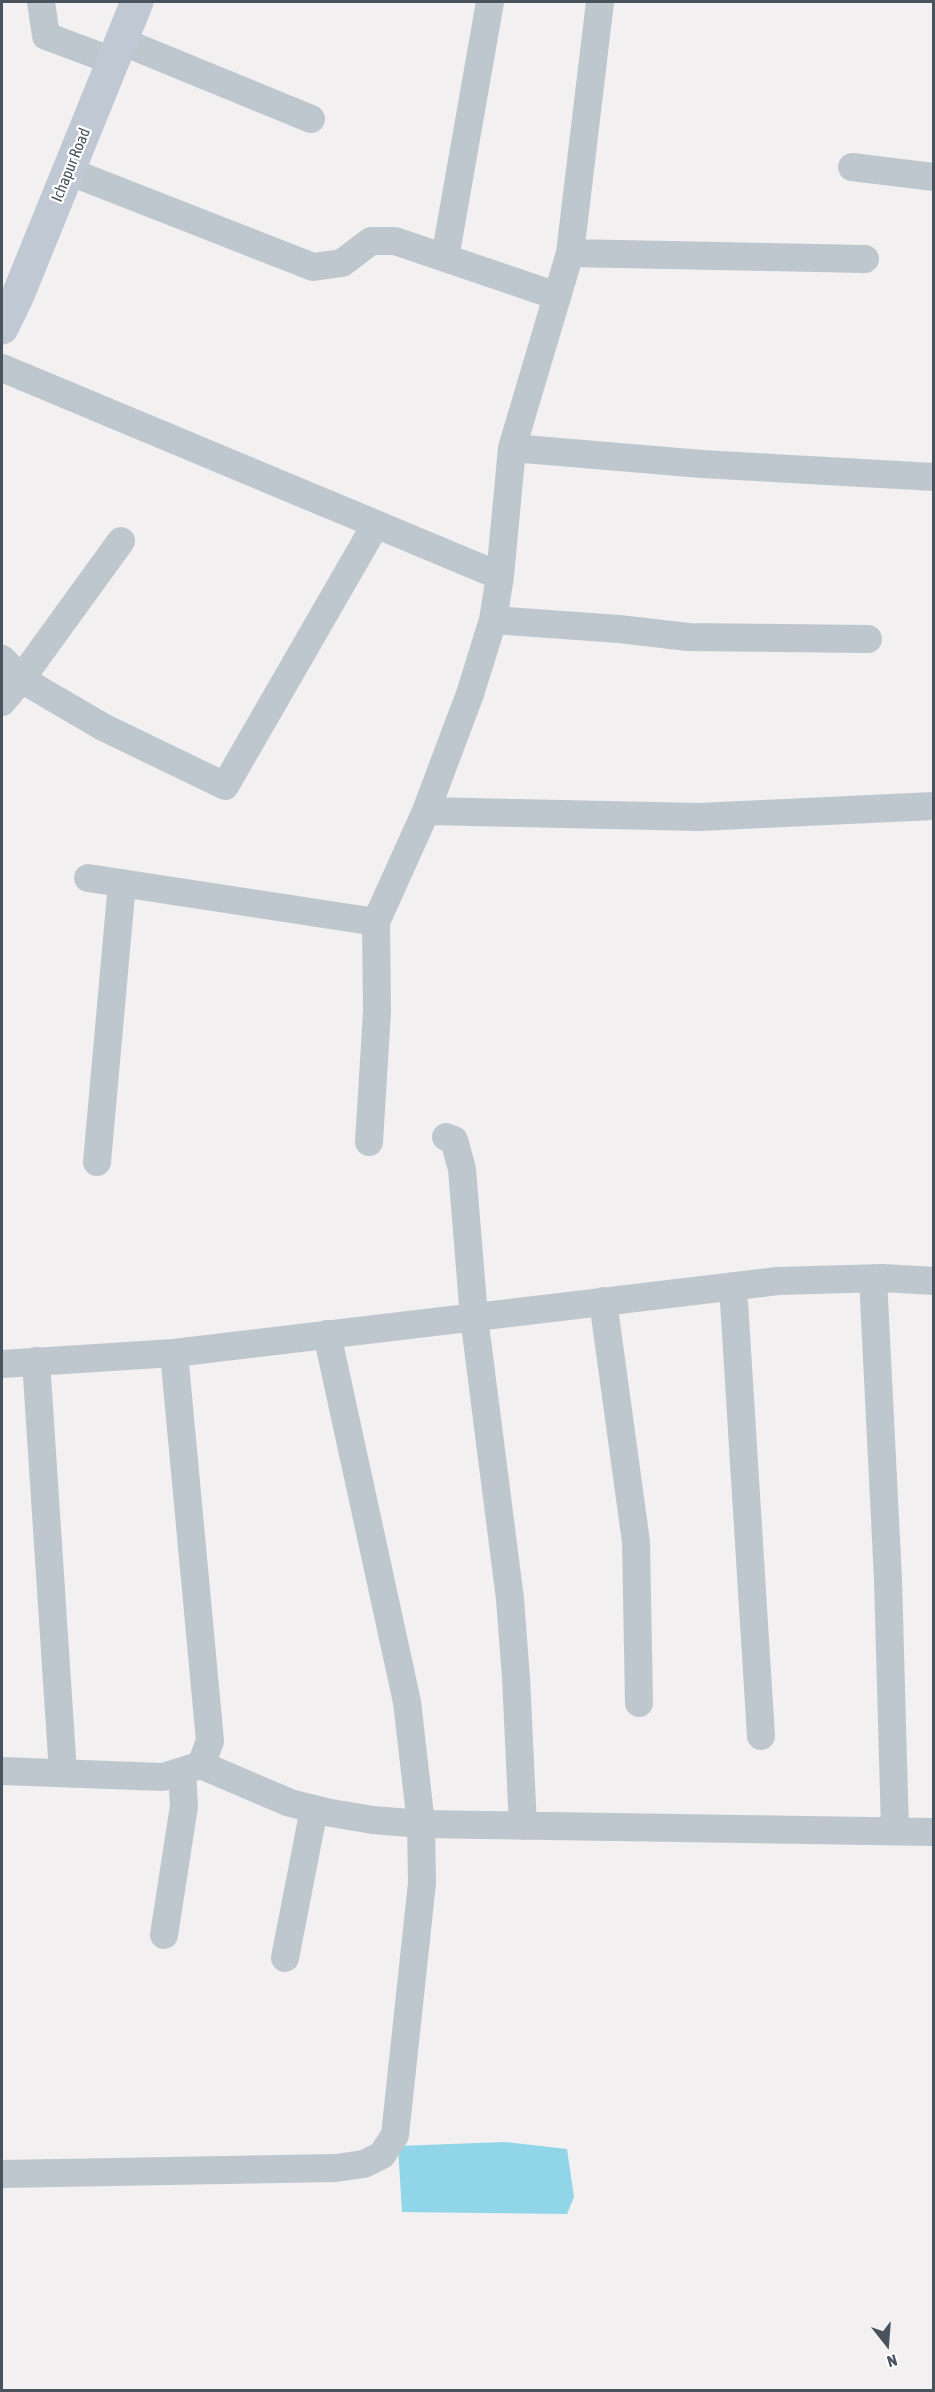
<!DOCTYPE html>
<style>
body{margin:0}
#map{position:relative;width:935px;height:2392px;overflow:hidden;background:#f2f0f0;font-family:"Asap Condensed",sans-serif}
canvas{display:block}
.frame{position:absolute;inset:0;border:3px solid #49535d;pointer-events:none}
.north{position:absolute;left:857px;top:2314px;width:60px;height:60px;-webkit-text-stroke:4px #fff;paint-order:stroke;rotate:163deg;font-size:16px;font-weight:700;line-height:24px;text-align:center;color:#49535d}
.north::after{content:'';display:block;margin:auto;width:21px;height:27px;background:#49535d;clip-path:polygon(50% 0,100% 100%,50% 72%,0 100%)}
</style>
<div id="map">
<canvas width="935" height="2392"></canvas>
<div class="frame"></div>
<div class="north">N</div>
</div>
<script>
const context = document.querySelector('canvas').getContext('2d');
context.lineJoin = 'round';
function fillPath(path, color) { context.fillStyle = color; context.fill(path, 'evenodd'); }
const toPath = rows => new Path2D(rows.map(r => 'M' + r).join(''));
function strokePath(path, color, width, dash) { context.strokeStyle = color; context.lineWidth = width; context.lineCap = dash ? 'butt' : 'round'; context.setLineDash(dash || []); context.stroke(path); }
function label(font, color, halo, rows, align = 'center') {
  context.font = font + ' "Asap Condensed",sans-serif'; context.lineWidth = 4.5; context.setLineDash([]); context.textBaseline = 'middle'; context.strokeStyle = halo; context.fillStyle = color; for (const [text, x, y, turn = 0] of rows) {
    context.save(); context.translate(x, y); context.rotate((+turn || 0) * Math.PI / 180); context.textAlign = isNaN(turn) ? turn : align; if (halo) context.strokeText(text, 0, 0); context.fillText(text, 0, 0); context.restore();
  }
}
fillPath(toPath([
 [505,2142,567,2149,574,2197,567,2214,402,2212,398,2146]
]), '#91d5e8');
strokePath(toPath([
 [41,2,46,36,113,61],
 [121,41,311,119],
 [852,167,934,177],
 [68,171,313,267,342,263,371,241,395,241,557,296],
 [570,253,865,259],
 [445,258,490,2],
 [2,368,500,576],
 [512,448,702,464,934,477],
 [493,620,619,629,688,637,868,639],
 [2,659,21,679,103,727,225,786,376,524],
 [2,702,21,679,121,541],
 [426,811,699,817,934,806],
 [88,878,376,922],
 [446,1137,454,1140,462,1169,474,1317,510,1599,516,1678,523,1826],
 [369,1142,377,1012,376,922,426,811,470,694,493,620,500,576,512,448,570,253,600,2],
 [97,1162,122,883],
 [873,1278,888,1579,895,1831],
 [733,1286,761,1736],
 [603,1301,636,1542,639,1703],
 [36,1361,63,1773],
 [2,1364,174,1353,778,1281,883,1278,934,1281],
 [201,1765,290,1803,331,1813,373,1820,421,1824,934,1832],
 [2,1771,163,1777,201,1765,210,1741,174,1353],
 [164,1935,184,1806,182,1771],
 [285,1958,314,1809],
 [2,2174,336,2168,364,2164,382,2155,395,2135,422,1883,421,1824,407,1702,327,1334]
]), '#bfc7ce', 28);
strokePath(toPath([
 [2,328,18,295,137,2]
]), '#bfc8d3', 33);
label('16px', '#49535d', '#fff', [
 ["Ichapur Road",71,165,-68]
]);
</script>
